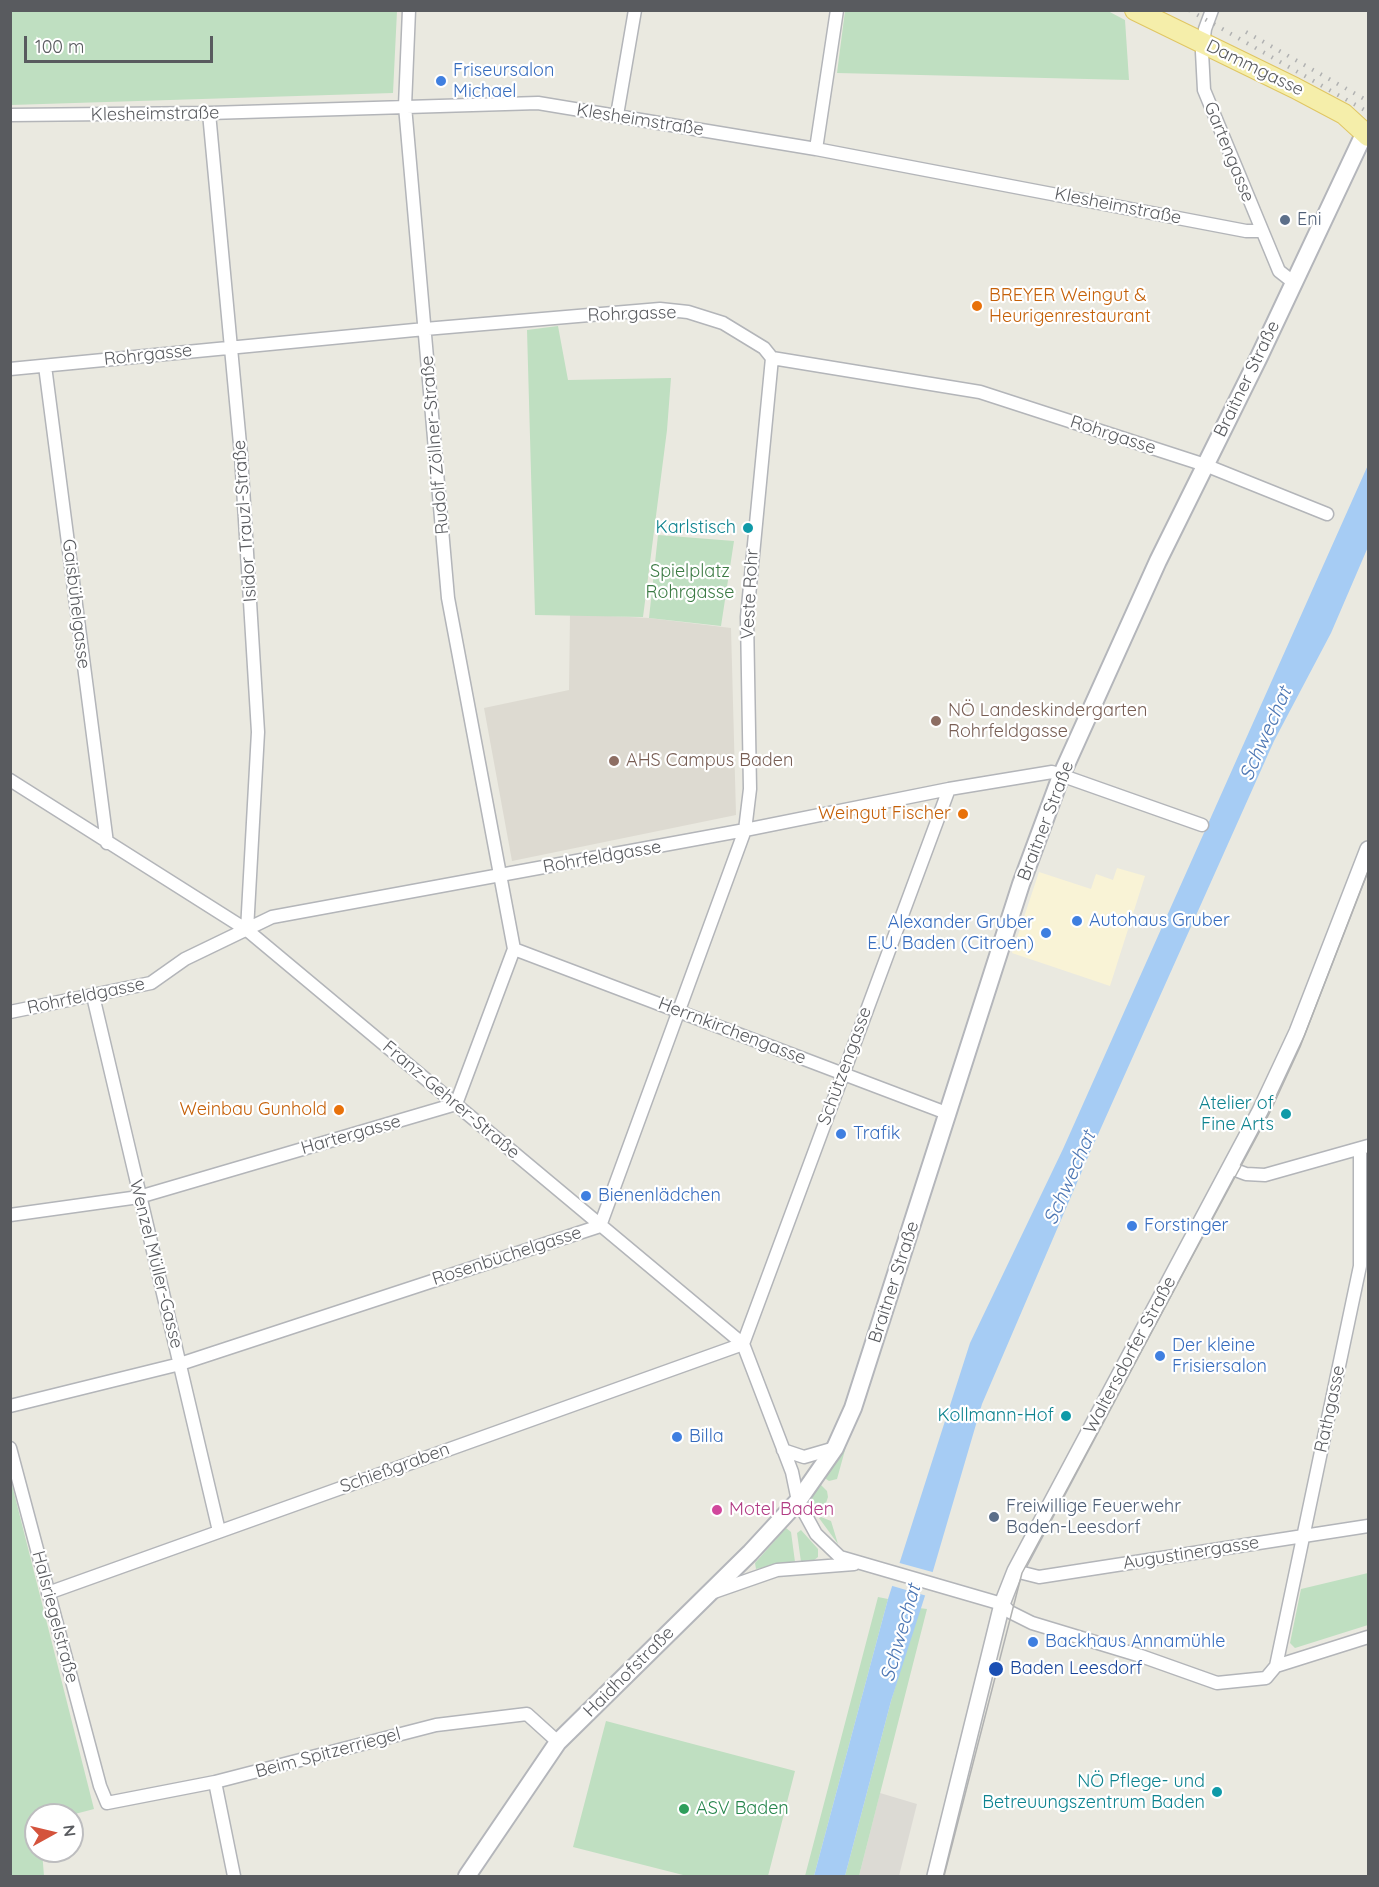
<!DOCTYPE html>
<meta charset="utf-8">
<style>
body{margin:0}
#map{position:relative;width:1379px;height:1887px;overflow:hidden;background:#eae9e0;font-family:Quicksand,sans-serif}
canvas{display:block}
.frame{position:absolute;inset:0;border:12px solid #595b5f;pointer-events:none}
.north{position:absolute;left:24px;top:1803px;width:60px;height:60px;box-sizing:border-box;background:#fff;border:2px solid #bdbdbf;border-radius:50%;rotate:82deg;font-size:16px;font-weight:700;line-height:24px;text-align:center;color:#595b5f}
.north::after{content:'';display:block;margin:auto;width:21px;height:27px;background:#d4533c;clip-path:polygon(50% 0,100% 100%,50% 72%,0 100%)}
.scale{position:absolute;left:24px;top:36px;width:189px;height:27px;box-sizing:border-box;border:3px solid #595b5f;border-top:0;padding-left:8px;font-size:18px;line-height:21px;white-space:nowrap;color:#595b5f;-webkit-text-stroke:4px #fff;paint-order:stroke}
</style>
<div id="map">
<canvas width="1379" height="1887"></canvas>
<div class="frame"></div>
<div class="north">N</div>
<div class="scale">100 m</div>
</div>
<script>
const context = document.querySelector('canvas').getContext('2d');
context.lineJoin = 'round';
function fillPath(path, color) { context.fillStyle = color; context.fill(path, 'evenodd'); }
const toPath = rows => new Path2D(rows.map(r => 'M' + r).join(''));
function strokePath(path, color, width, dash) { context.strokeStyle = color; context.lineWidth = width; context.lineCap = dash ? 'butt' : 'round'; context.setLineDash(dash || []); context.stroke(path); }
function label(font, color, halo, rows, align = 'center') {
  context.font = font + ' Quicksand,sans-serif'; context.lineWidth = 4.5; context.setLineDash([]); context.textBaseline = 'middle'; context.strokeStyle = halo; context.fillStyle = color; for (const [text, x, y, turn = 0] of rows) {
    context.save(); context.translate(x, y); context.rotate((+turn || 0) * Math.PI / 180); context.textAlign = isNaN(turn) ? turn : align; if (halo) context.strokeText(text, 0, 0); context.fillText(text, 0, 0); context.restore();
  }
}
fillPath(toPath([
 [1117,868,1145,876,1110,986,1012,953,1039,872,1091,889,1096,874,1113,880]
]), '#f9f3d6');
fillPath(toPath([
 [880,1793,917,1804,899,1876,859,1876]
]), '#dcdad4');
fillPath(toPath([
 [570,614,649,618,731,628,736,815,512,861,484,708,569,690]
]), '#dddad1');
fillPath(toPath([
 [1106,10,1125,20,1129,80,837,73,845,11],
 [10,11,397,11,393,93,11,105],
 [558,326,568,380,671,378,667,430,643,617,535,615,527,330],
 [658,535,734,541,721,626,649,618],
 [850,1432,837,1479,829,1481,823,1477],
 [11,1481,94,1809,71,1815,36,1815,36,1851,42,1851,44,1876,11,1876],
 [819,1483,827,1491,828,1497,825,1506,816,1511,812,1498],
 [821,1517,831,1521,838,1544,819,1518],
 [786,1528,791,1532,795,1562,756,1569,755,1563],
 [801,1530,818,1549,818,1557,813,1561,801,1562,797,1533],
 [1368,1573,1368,1625,1295,1648,1290,1643,1301,1589],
 [878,1597,888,1599,814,1876,805,1876],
 [919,1608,927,1609,859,1876,845,1876,891,1701],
 [606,1721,795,1771,768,1876,687,1876,573,1847]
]), '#bfdfc1');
fillPath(toPath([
 [1368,465,1368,547,1331,633,1274,741,1088,1157,982,1404,933,1571,891,1701,845,1876,814,1876,888,1599,970,1343,1063,1149]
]), '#a6ccf4');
fillPath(toPath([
 [896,1562,936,1573,927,1596,889,1585]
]), '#eae9e0');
const minor = toPath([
 [409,10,405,106,448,598,514,949,456,1104],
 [1212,10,1205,29,1202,52,1204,90,1279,271,1293,282],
 [209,113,241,455,258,732,247,930],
 [10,115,209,113,538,103,816,149,1246,231,1260,231],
 [617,115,635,10],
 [816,149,837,10],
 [45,366,107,843],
 [10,369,425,329,660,309,688,312,723,323,764,348,772,358,980,392,1205,465,1327,514],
 [10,780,247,930,743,1344,792,1472,798,1501,816,1534,840,1557,1002,1604,1010,1612,1032,1623,1141,1656,1217,1683,1266,1678,1276,1666,1368,1637],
 [514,949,949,1114],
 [93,996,219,1531],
 [10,1012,151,983,185,959,272,917,745,830,949,789,1052,772,1202,825],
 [1230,1168,1246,1174,1265,1175,1368,1146],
 [10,1215,139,1197,456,1104],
 [743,1344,949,789],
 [10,1406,180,1364,600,1226,745,830,750,789,747,617,772,358],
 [10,1448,100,1786,107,1803,215,1782,436,1725,527,1714,558,1742],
 [783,1450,804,1457,835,1448],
 [1015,1571,1039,1577,1368,1526],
 [48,1593,743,1344],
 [711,1593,777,1570,854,1564],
 [1276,1666,1360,1266,1360,1149],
 [215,1782,234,1876]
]);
const tertiary = toPath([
 [935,1876,1002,1604,1015,1571,1260,1111,1297,1032,1368,849]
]);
const secondary = toPath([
 [467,1876,558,1742,750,1553,798,1501,835,1448,853,1408,1021,884,1061,776,1158,561,1259,357,1365,132]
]);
const primary = toPath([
 [1135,10,1295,88,1344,114,1368,136]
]);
strokePath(minor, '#b3b5b9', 15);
strokePath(tertiary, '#b3b5b9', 18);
strokePath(secondary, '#b4b6bb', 20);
strokePath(primary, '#e0c663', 22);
strokePath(minor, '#fff', 12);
strokePath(tertiary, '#fff', 15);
strokePath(secondary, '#fff', 16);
strokePath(primary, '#f5eeaa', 20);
strokePath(toPath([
 [944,1876,1022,1573,1270,1112,1300,1047,1368,871]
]), '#b1b2b2', 1.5);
strokePath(toPath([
 [1189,10,1368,112],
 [1246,32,1368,101]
]), '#b1b2b2', 4, [1.5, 8]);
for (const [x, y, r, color] of [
 [441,81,6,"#3f7fe0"],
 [1285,220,6,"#5c6f8a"],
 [977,306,6,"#e8710a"],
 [748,528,6,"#0f9aa8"],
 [936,721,6,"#8d6e63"],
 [614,761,6,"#8d6e63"],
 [963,814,6,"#e8710a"],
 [1077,921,6,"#3f7fe0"],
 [1046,933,6,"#3f7fe0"],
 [339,1110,6,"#e8710a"],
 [1286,1114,6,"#0f9aa8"],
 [841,1134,6,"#3f7fe0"],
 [586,1196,6,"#3f7fe0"],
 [1132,1226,6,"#3f7fe0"],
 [1160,1356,6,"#3f7fe0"],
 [1066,1416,6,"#0f9aa8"],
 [677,1437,6,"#3f7fe0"],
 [717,1510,6,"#d1479c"],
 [994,1517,6,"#5c6f8a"],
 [1033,1642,6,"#3f7fe0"],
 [996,1669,8,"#1a4fb4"],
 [1217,1792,6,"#0f9aa8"],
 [684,1809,6,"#2e9e5b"]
]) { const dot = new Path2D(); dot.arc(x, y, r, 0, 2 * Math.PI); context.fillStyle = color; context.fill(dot); strokePath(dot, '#fff', 2); }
label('18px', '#595b5f', '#fff', [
 ["Dammgasse",1255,68,26],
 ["Klesheimstraße",155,114,-1],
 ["Klesheimstraße",640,120,9],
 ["Gartengasse",1229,152,68],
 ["Klesheimstraße",1118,206,11],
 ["Rohrgasse",632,314,-2],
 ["Rohrgasse",148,355,-6],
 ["Braitner Straße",1247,379,-64],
 ["Rohrgasse",1113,435,18],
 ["Rudolf Zöllner-Straße",435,445,-95],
 ["Isidor Trauzl-Straße",245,521,-94],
 ["Veste Rohr",750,594,-87],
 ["Gaisbühelgasse",76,604,83],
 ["Braitner Straße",1046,821,-69],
 ["Rohrfeldgasse",602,857,-10],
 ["Rohrfeldgasse",86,996,-12],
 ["Herrnkirchengasse",732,1031,21],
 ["Schützengasse",845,1066,-70],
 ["Franz-Gehrer-Straße",451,1100,40],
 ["Hartergasse",351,1135,-16],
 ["Rosenbüchelgasse",507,1256,-18],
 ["Wenzel Müller-Gasse",156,1264,76],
 ["Braitner Straße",894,1282,-72],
 ["Waltersdorfer Straße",1130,1355,-62],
 ["Rathgasse",1330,1409,-78],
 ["Schießgraben",395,1468,-20],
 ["Augustinergasse",1191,1553,-9],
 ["Halsriegelstraße",55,1617,75],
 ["Haidhofstraße",629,1672,-45],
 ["Beim Spitzerriegel",328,1753,-15]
]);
label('18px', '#366cbe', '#fff', [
 ["Friseursalon",453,71],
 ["Michael",453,92],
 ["Autohaus Gruber",1089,921],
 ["Alexander Gruber",1034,923,"right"],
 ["E.U. Baden (Citroen)",1034,944,"right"],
 ["Trafik",853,1134],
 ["Bienenlädchen",598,1196],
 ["Forstinger",1144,1226],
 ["Der kleine",1172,1346],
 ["Frisiersalon",1172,1367],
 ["Billa",689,1437],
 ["Backhaus Annamühle",1045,1642]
], 'left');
label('18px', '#4e5e75', '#fff', [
 ["Eni",1297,220],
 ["Freiwillige Feuerwehr",1006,1507],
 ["Baden-Leesdorf",1006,1528]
], 'left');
label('18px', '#c56008', '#fff', [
 ["BREYER Weingut &",989,296,"left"],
 ["Heurigenrestaurant",989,317,"left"],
 ["Weingut Fischer",951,814],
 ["Weinbau Gunhold",327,1110]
], 'right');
label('18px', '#0d838f', '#fff', [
 ["Karlstisch",736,528],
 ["Atelier of",1274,1104],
 ["Fine Arts",1274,1125],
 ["Kollmann-Hof",1054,1416],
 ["NÖ Pflege- und",1205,1782],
 ["Betreuungszentrum Baden",1205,1803]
], 'right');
label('18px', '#3c7b44', '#fff', [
 ["Spielplatz",690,572],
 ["Rohrgasse",690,593]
]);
label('18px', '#785e54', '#fff', [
 ["NÖ Landeskindergarten",948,711],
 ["Rohrfeldgasse",948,732],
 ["AHS Campus Baden",626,761]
], 'left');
label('18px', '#b23c85', '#fff', [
 ["Motel Baden",729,1510]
], 'left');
label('18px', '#164399', '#fff', [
 ["Baden Leesdorf",1010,1669]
], 'left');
label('18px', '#27864d', '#fff', [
 ["ASV Baden",696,1809]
], 'left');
label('italic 20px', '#4d77b4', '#fff', [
 ["Schwechat",1266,734,-66],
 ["Schwechat",1070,1178,-66],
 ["Schwechat",901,1633,-74]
]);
</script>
